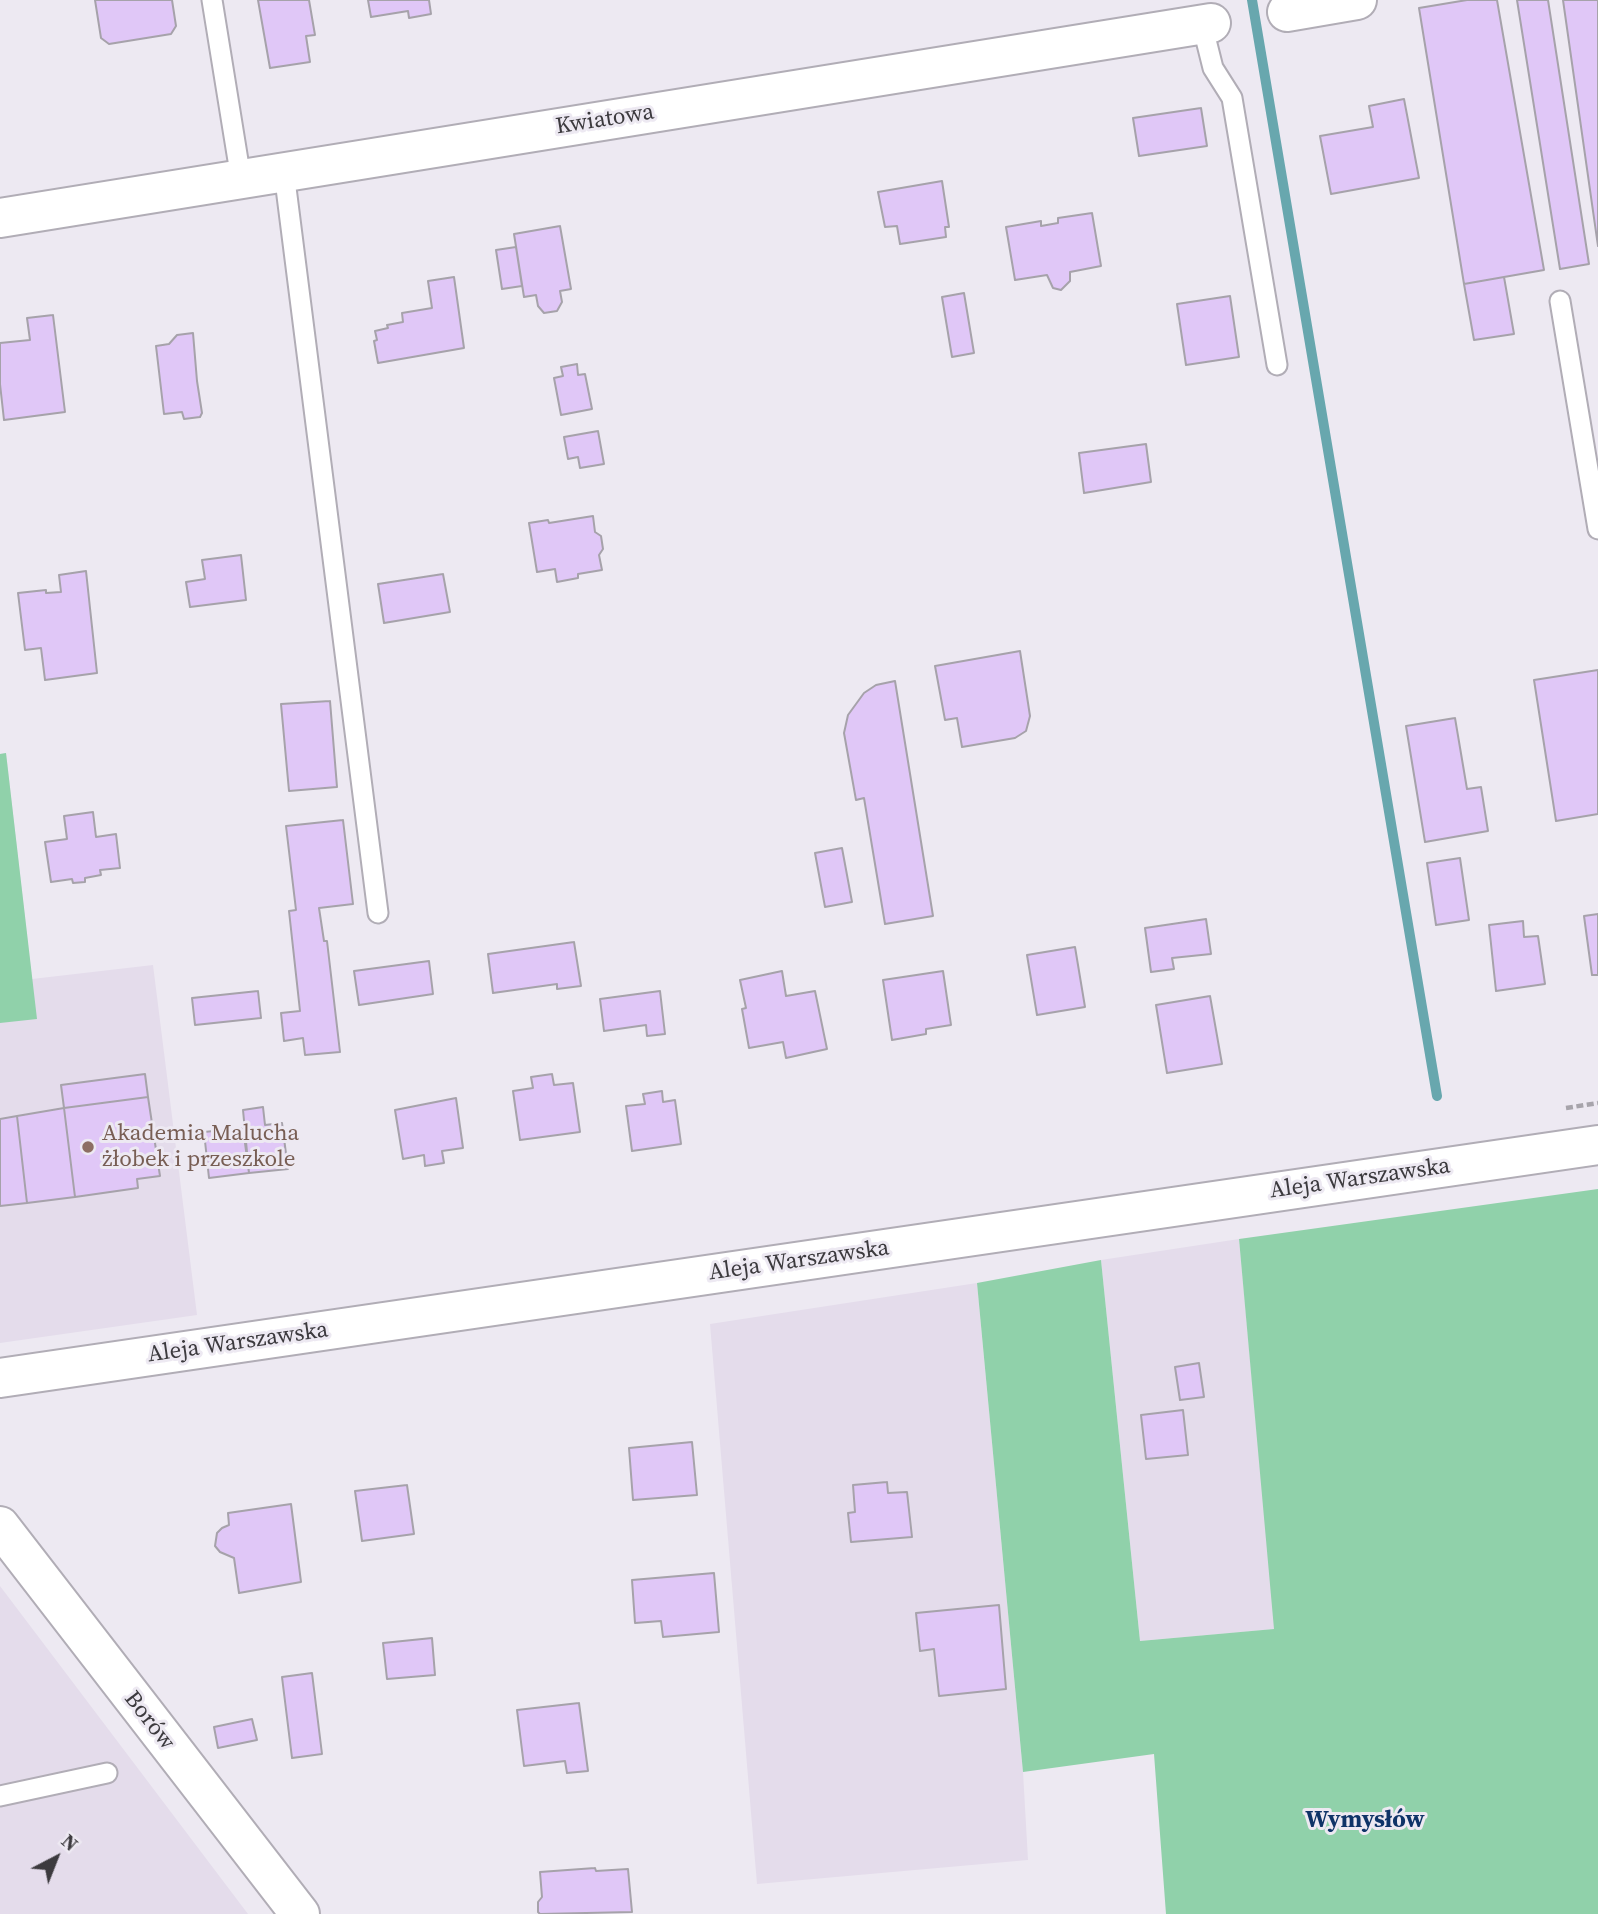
<!DOCTYPE html>
<meta charset="utf-8">
<style>
body{margin:0}
#map{position:relative;width:1598px;height:1914px;overflow:hidden;background:#ede9f2;font-family:"Source Serif 4",serif}
canvas{display:block}
.north{position:absolute;left:21px;top:1823px;width:70px;height:70px;-webkit-text-stroke:5px #ede9f2;paint-order:stroke;rotate:42deg;font-size:19px;font-weight:700;line-height:28px;text-align:center;color:#3c3a3e}
.north::after{content:'';display:block;margin:auto;width:24px;height:32px;background:#3c3a3e;clip-path:polygon(50% 0,100% 100%,50% 72%,0 100%)}
</style>
<div id="map">
<canvas width="1598" height="1914"></canvas>
<div class="north">N</div>
</div>
<script>
const context = document.querySelector('canvas').getContext('2d');
context.lineJoin = 'round';
function fillPath(path, color) { context.fillStyle = color; context.fill(path, 'evenodd'); }
const toPath = rows => new Path2D(rows.map(r => 'M' + r).join(''));
function strokePath(path, color, width, dash) { context.strokeStyle = color; context.lineWidth = width; context.lineCap = dash ? 'butt' : 'round'; context.setLineDash(dash || []); context.stroke(path); }
function label(font, color, halo, rows, align = 'center') {
  context.font = font + ' "Source Serif 4",serif'; context.lineWidth = 6; context.setLineDash([]); context.textBaseline = 'middle'; context.strokeStyle = halo; context.fillStyle = color; for (const [text, x, y, turn = 0] of rows) {
    context.save(); context.translate(x, y); context.rotate((+turn || 0) * Math.PI / 180); context.textAlign = isNaN(turn) ? turn : align; if (halo) context.strokeText(text, 0, 0); context.fillText(text, 0, 0); context.restore();
  }
}
fillPath(toPath([
 [6,753,32,979,153,965,197,1315,0,1343,0,754],
 [1239,1239,1275,1629,1140,1641,1101,1260],
 [977,1283,1023,1772,1028,1860,757,1884,710,1324],
 [0,1586,248,1914,0,1914]
]), '#e4dceb');
fillPath(toPath([
 [6,753,37,1019,0,1023,0,754],
 [1598,1189,1598,1914,1166,1914,1154,1754,1023,1772,977,1283,1101,1260,1140,1641,1274,1629,1239,1239]
]), '#90d1aa');
strokePath(toPath([
 [1252,0,1437,1096]
]), '#68a7ae', 10);
const building = toPath([
 [95,0,172,0,176,26,171,34,109,44,101,38,95,0],
 [258,0,309,0,315,35,306,36,310,62,270,68,258,0],
 [368,0,429,0,431,14,409,18,408,11,371,17,368,0],
 [1467,0,1497,0,1544,270,1464,284,1419,8,1467,0],
 [1517,0,1548,0,1589,264,1560,269,1517,0],
 [1563,0,1598,0,1598,246,1563,0],
 [1404,99,1419,178,1331,194,1320,136,1373,127,1369,106,1404,99],
 [1201,108,1207,146,1139,156,1133,118,1201,108],
 [942,181,949,227,945,227,946,237,900,244,897,226,885,227,878,192,942,181],
 [1092,213,1101,266,1070,272,1070,281,1061,290,1053,288,1047,275,1015,280,1006,227,1041,221,1041,226,1058,223,1058,218,1092,213],
 [560,226,571,289,560,291,562,302,557,311,544,313,538,306,536,295,524,297,514,234,560,226],
 [516,247,522,286,502,289,496,250,516,247],
 [454,277,464,348,378,363,374,341,377,340,375,331,388,328,387,325,403,322,402,313,432,308,428,281,454,277],
 [1504,277,1514,334,1474,340,1464,284,1504,277],
 [964,293,974,353,952,357,942,297,964,293],
 [1230,296,1239,357,1186,365,1177,304,1230,296],
 [53,315,65,412,4,420,0,384,0,343,30,340,27,318,53,315],
 [193,333,197,381,202,413,200,417,184,419,182,412,164,414,156,346,169,344,177,335,193,333],
 [577,364,578,375,585,374,592,409,561,415,554,378,563,376,561,367,577,364],
 [598,431,604,464,580,468,578,457,568,459,564,437,598,431],
 [1146,444,1151,482,1084,493,1079,453,1146,444],
 [593,516,595,532,601,536,603,549,599,555,602,570,578,574,578,578,557,582,555,569,537,572,529,523,548,520,549,523,593,516],
 [241,555,246,600,190,607,186,582,205,579,202,560,241,555],
 [86,571,97,673,45,680,41,648,25,650,18,593,46,590,46,593,61,592,59,575,86,571],
 [443,574,450,612,384,623,378,584,443,574],
 [1020,651,1030,716,1026,731,1015,738,962,747,957,718,945,720,935,666,1020,651],
 [1598,670,1598,814,1556,821,1534,680,1598,670],
 [895,681,933,916,885,924,864,798,856,800,844,733,848,715,864,693,876,685,895,681],
 [330,701,337,787,289,791,281,704,330,701],
 [1455,718,1467,789,1481,787,1488,831,1425,842,1406,726,1455,718],
 [93,812,96,837,116,834,120,868,100,870,101,875,85,878,85,882,73,883,72,879,51,882,45,842,67,839,64,816,93,812],
 [343,820,353,904,319,908,324,941,327,941,340,1052,305,1055,303,1038,284,1041,281,1013,300,1011,289,911,296,910,286,826,343,820],
 [842,848,852,902,825,907,815,853,842,848],
 [1460,858,1469,920,1436,925,1427,863,1460,858],
 [1598,914,1598,975,1592,975,1584,916,1598,914],
 [1206,919,1211,954,1172,958,1174,969,1151,972,1145,928,1206,919],
 [1523,921,1524,937,1538,936,1545,984,1496,991,1489,925,1523,921],
 [574,942,581,986,557,989,557,984,493,993,488,954,574,942],
 [1075,947,1085,1007,1037,1015,1027,955,1075,947],
 [429,961,433,994,359,1005,354,971,429,961],
 [782,971,786,996,815,991,827,1049,786,1058,783,1042,749,1048,742,1009,746,1008,740,980,782,971],
 [943,971,951,1025,926,1029,926,1034,892,1040,883,980,943,971],
 [258,991,261,1018,195,1025,192,998,258,991],
 [660,991,665,1034,647,1036,646,1025,604,1031,600,999,660,991],
 [1210,996,1222,1064,1167,1073,1156,1005,1210,996],
 [145,1074,148,1097,64,1108,61,1085,145,1074],
 [552,1074,554,1085,573,1083,580,1132,520,1140,513,1091,533,1088,531,1077,552,1074],
 [662,1091,663,1102,675,1100,681,1144,632,1151,626,1106,645,1104,643,1094,662,1091],
 [148,1097,160,1176,137,1179,138,1188,75,1197,64,1108,148,1097],
 [456,1098,463,1148,442,1151,444,1163,425,1166,424,1155,403,1159,395,1110,456,1098],
 [263,1107,265,1125,282,1123,288,1169,249,1173,243,1110,263,1107],
 [64,1108,75,1197,27,1203,17,1116,64,1108],
 [17,1116,27,1203,0,1206,0,1119,17,1116],
 [243,1128,249,1173,209,1178,204,1132,243,1128],
 [1199,1363,1204,1397,1180,1400,1175,1367,1199,1363],
 [1183,1410,1188,1455,1146,1459,1141,1415,1183,1410],
 [692,1442,697,1495,633,1500,629,1448,692,1442],
 [887,1482,888,1493,907,1492,912,1537,851,1542,848,1513,855,1512,853,1485,887,1482],
 [407,1485,414,1534,362,1541,355,1491,407,1485],
 [291,1504,301,1582,239,1593,234,1558,220,1552,215,1546,217,1533,222,1528,229,1525,228,1513,291,1504],
 [714,1573,719,1632,663,1637,661,1621,635,1623,632,1580,714,1573],
 [999,1605,1006,1689,939,1696,934,1649,920,1651,916,1613,999,1605],
 [432,1638,435,1675,387,1679,383,1643,432,1638],
 [312,1673,322,1754,292,1758,282,1677,312,1673],
 [579,1703,588,1771,567,1773,565,1761,524,1766,517,1710,579,1703],
 [252,1719,257,1740,218,1748,214,1727,252,1719],
 [595,1868,596,1871,628,1869,632,1912,540,1914,538,1912,538,1902,542,1897,540,1872,595,1868]
]);
fillPath(building, '#e0c7f7');
strokePath(building, '#a6a2aa', 2);
const service = toPath([
 [212,0,241,179],
 [1202,24,1213,68,1232,98,1277,365],
 [284,172,378,913],
 [1560,301,1598,529],
 [0,1796,107,1773]
]);
const minor = toPath([
 [1287,12,1357,0],
 [0,218,1211,23],
 [0,1526,300,1914]
]);
const tertiary = toPath([
 [0,1378,1598,1145]
]);
strokePath(service, '#b1adb6', 23);
strokePath(minor, '#b1adb6', 42);
strokePath(tertiary, '#b1adb6', 42);
strokePath(toPath([
 [1566,1108,1598,1103]
]), '#a7a4ab', 4.5, [7, 3.5]);
strokePath(service, '#fff', 19);
strokePath(minor, '#fff', 38);
strokePath(tertiary, '#fff', 38);
for (const [x, y, r, color] of [
 [88,1147,7,"#8d6e63"]
]) { const dot = new Path2D(); dot.arc(x, y, r, 0, 2 * Math.PI); context.fillStyle = color; context.fill(dot); strokePath(dot, '#ede9f2', 2.5); }
label('23px', '#3c3a3e', '#ede9f2', [
 ["Kwiatowa",605,120,-9],
 ["Aleja Warszawska",1360,1179,-8],
 ["Aleja Warszawska",799,1261,-8],
 ["Aleja Warszawska",238,1343,-8],
 ["Borów",149,1721,52]
]);
label('23px', '#785e54', '#ede9f2', [
 ["Akademia Malucha",102,1134],
 ["żłobek i przeszkole",102,1160]
], 'left');
label('bold 24px', '#0e3367', '#ede9f2', [
 ["Wymysłów",1365,1821]
]);
</script>
